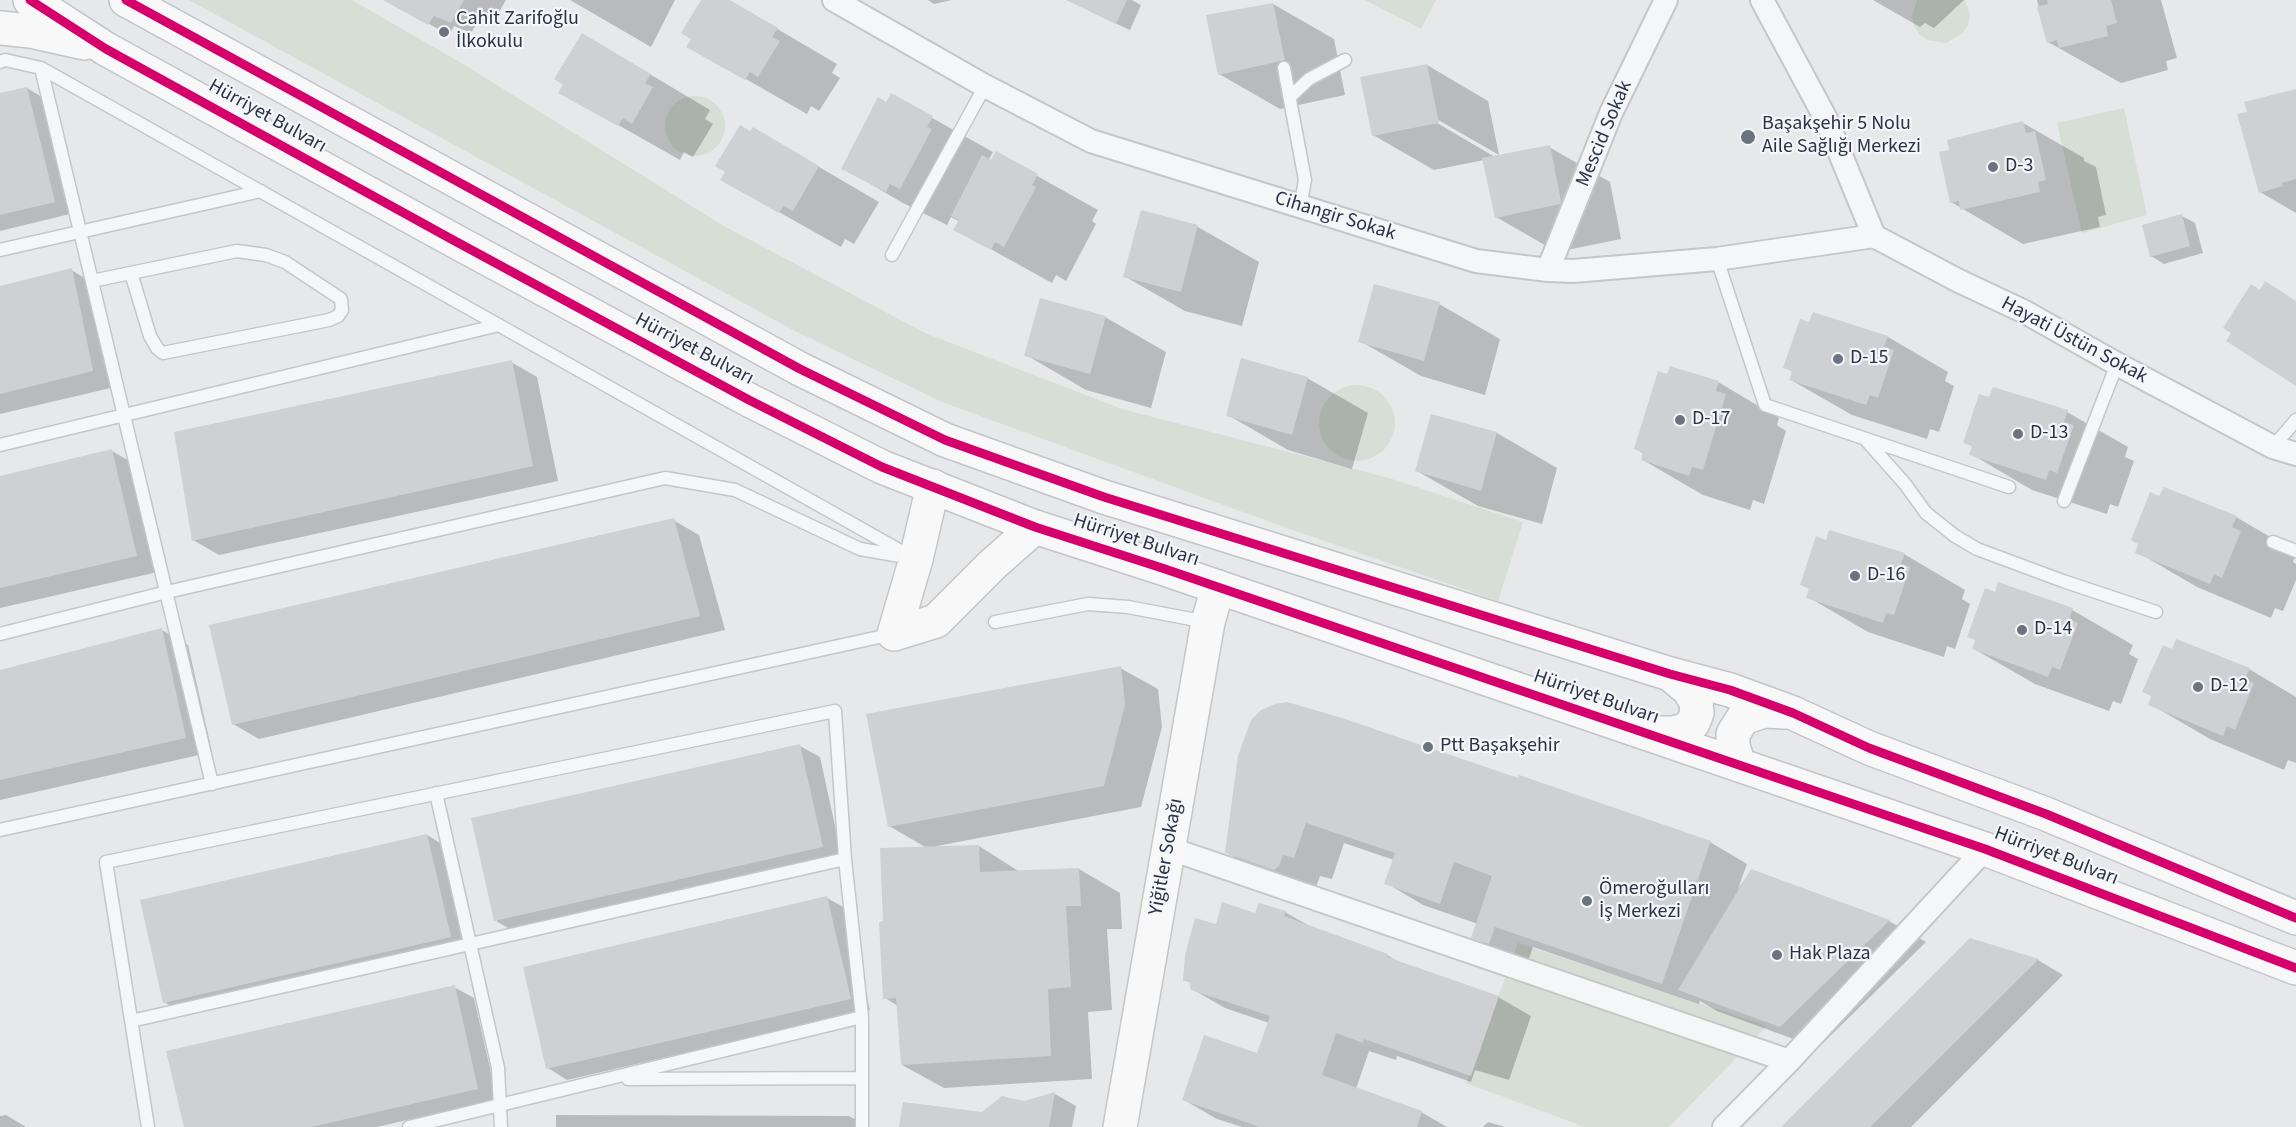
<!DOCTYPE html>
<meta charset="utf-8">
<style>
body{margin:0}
canvas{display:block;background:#e6e8ea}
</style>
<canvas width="2296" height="1127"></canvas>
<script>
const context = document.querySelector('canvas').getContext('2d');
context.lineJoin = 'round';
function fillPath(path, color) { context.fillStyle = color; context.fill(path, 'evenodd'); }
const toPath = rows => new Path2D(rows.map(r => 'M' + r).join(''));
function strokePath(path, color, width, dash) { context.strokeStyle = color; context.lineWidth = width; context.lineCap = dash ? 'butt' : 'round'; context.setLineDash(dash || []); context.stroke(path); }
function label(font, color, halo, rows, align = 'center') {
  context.font = font + ' "Source Sans 3",sans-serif'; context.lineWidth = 4.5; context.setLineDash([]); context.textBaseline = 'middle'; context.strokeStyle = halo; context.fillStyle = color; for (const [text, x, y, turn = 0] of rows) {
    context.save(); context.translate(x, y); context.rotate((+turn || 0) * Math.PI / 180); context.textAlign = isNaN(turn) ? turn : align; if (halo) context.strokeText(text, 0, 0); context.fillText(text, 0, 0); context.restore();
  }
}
fillPath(toPath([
 [189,0,352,0,463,64,722,225,925,333,1122,409,1389,478,1523,522,1498,601,1284,527,942,402,793,330],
 [1365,0,1436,0,1421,29],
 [1917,0,1965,0,1970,15,1968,25,1963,33,1946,43,1927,40,1919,34,1914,26,1912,16],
 '665 126a30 30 0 1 1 60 0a30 30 0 1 1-60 0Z',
 [2124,108,2147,215,2082,233,2057,123],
 '1319 423a38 38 0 1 1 76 0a38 38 0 1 1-76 0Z',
 [1518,943,1767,1026,1669,1127,1585,1127,1466,1083]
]), '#d6ded6');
fillPath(toPath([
 [386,0,506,0,492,24,479,20,471,33,454,26,449,35],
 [570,0,675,0,651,47],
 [703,0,728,0,837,64,832,73,840,78,819,111,811,106,807,114,688,46,693,38],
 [928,0,952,0,934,4],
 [1083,0,1132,0,1141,5,1130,30,1093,13],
 [1873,0,1964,0,1934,28,1925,23,1920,27],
 [2037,0,2161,0,2177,58,2166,61,2168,70,2121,83,2048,42],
 [1273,4,1334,39,1345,95,1280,109,1219,74],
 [1427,65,1488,101,1499,155,1433,117,1432,120,1495,157,1549,147,1610,182,1621,239,1557,252,1496,217,1484,160,1434,170,1373,135],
 [643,70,710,110,705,119,713,124,693,157,684,152,680,160,560,92],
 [27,88,47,100,74,213,0,231,0,95],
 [2296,92,2296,213,2260,192,2249,113],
 [891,95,993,152,986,165,988,167,996,153,1098,210,1092,221,1096,224,1066,281,1056,275,1052,283,956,230,960,222,951,217,947,225,903,203,843,168],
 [2023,123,2084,158,2084,161,2096,167,2106,215,2098,217,2100,227,2023,244,1951,202],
 [814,164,879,202,854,244,845,239,841,247,722,180],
 [1142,212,1198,227,1259,262,1242,326,1185,311,1124,276],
 [2182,216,2195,223,2203,253,2164,264,2151,256],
 [71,270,97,285,119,386,0,414,0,287],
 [1439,304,1500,339,1485,395,1421,376,1360,341],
 [1105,317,1166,352,1151,408,1086,390,1026,355],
 [1888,337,1948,372,1945,381,1954,386,1939,432,1930,429,1927,439,1852,415,1791,380,1793,372,1785,367],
 [511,362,537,377,558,481,219,555,193,540],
 [1307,378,1368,413,1352,469,1288,450,1228,415],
 [1718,382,1779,418,1777,425,1786,431,1764,504,1753,500,1750,510,1703,495,1643,460,1644,454,1635,448],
 [1994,389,2067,412,2128,447,2125,457,2134,461,2118,507,2110,504,2107,514,2032,490,1971,454,1973,447,1965,442],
 [1432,416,1497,433,1557,468,1542,524,1478,506,1417,471],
 [112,451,138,466,162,571,0,608,0,478],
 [2236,517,2296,552,2293,562,2296,564,2296,580,2283,611,2275,608,2271,618,2197,587,2137,552],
 [673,520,699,535,725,630,259,739,233,724],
 [1827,541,1904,554,1965,590,1962,599,1970,604,1955,649,1947,646,1944,657,1868,632,1808,597,1810,589,1802,585],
 [2072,610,2133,645,2129,654,2138,659,2121,704,2113,701,2109,711,2035,684,1974,649,1977,641],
 [162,630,188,645,212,752,0,800,0,672],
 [2173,651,2249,669,2296,697,2296,763,2288,760,2284,770,2210,739,2150,704],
 [1120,668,1158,689,1162,727,1141,807,937,846,937,848,979,846,1020,872,1079,869,1120,893,1122,929,1107,929,1112,1010,1088,1012,1092,1079,944,1088,902,1065,898,1006,885,998,885,923,927,848,889,826],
 [800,746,820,757,842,858,515,932,496,921],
 [1240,756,1710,842,1747,864,1738,889,1751,870,1889,921,1926,942,1818,1048,1717,1011,1700,1001,1699,1004,1533,947,1527,964,1510,958,1473,937,1478,924,1423,905,1386,883,1394,860,1344,843,1332,879,1320,876,1316,887,1264,874,1227,853],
 [427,835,447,847,470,948,184,1013,164,1002],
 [827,898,847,909,870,1010,567,1080,548,1068],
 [1285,912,1313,928,1387,955,1402,964,1498,997,1531,1016,1509,1080,1475,1070,1471,1082,1397,1056,1396,1060,1369,1051,1356,1089,1421,1112,1447,1127,1242,1127,1217,1119,1184,1100,1258,1055,1269,1023,1225,1008,1192,989,1191,983,1184,980,1217,926,1255,915],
 [1970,940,2038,960,2063,975,1911,1127,1783,1127],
 [454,987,474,998,497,1099,377,1127,185,1127],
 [1055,1094,1076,1106,1072,1127,901,1127,983,1114],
 [6,1115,26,1127,0,1127,0,1116],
 [556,1115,849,1116,868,1127,556,1127],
 [1488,1122,1505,1127,1483,1127]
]), '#0003');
fillPath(toPath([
 [383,0,464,0,451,23,434,16,428,25],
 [701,0,730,0,778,28,772,37,780,41,758,77,750,72,745,80,686,47,691,39,681,33],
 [1066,0,1127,0,1116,24],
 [2047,0,2111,0,2117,23,2106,26,2108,36,2059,48,2057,40,2047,43,2037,7,2048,4],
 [1273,3,1285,60,1218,75,1206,15],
 [582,33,651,74,645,83,653,87,632,124,623,118,618,126,558,93,563,85,554,79],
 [1427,64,1439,123,1372,136,1360,77],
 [27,87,55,202,0,215,0,93],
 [2296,89,2296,179,2282,183,2283,186,2259,193,2237,114,2247,112,2244,102],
 [891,93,933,116,927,127,932,129,900,189,890,184,886,192,841,169,878,97,886,102],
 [2023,121,2026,133,2035,131,2046,180,2038,182,2040,192,1960,210,1959,201,1950,203,1939,152,1949,150,1947,140],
 [740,125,750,131,753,127,819,166,793,211,784,206,779,213,720,180,725,172,715,166],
 [1550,145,1561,201,1560,204,1495,218,1482,158],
 [996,151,1038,174,1032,185,1036,187,1004,247,995,242,991,250,953,230,959,220,951,216,982,155,991,160],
 [1141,210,1198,225,1181,292,1123,277],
 [2182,214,2190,246,2150,257,2142,225],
 [72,268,93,371,0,394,0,286],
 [2265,281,2296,301,2296,386,2226,341,2231,333,2223,328,2251,284,2260,290],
 [1374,284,1440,302,1424,361,1358,342],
 [1040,298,1106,316,1090,374,1024,356],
 [1813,312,1888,336,1884,347,1894,350,1878,398,1870,395,1866,405,1789,380,1792,371,1783,368,1800,319,1809,322],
 [1241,358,1308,377,1292,435,1226,416],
 [512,360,533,466,192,541,174,432],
 [1670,366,1719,381,1716,391,1726,394,1703,470,1692,467,1689,476,1641,460,1643,452,1634,449,1658,371,1667,374],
 [1993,387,2068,410,2064,422,2074,425,2057,473,2049,470,2046,480,1969,455,1972,446,1963,443,1979,394,1989,397],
 [1431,414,1497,432,1481,491,1415,471],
 [112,449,137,556,0,588,0,476],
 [2164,487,2237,516,2232,527,2241,531,2222,578,2214,574,2210,584,2135,553,2138,544,2131,540,2150,492,2159,496],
 [674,518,700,616,232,725,209,625],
 [1829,530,1905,553,1901,564,1910,567,1894,615,1886,613,1883,623,1806,598,1809,588,1800,585,1816,536,1826,540],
 [1998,582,2073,608,2069,619,2078,623,2060,670,2052,667,2048,677,1972,649,1975,640,1967,637,1985,588,1995,592],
 [162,628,186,738,0,780,0,670],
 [2176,639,2250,668,2245,679,2254,683,2235,730,2227,726,2223,736,2148,705,2151,696,2142,692,2163,645,2172,649],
 [1121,666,1125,705,1104,786,888,827,866,714],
 [1287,702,1342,718,1518,778,1519,775,1711,841,1662,984,1495,927,1489,944,1471,938,1492,876,1454,862,1440,904,1384,884,1395,853,1306,823,1294,858,1283,855,1279,866,1274,870,1225,853,1238,756,1251,720,1261,710,1275,704],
 [800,744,823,847,494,921,471,818],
 [427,834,451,937,163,1003,140,900],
 [979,845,980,872,1079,868,1081,906,1066,906,1071,987,1048,989,1051,1056,901,1065,896,998,883,999,879,922,883,921,880,848],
 [1751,869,1890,920,1780,1027,1678,990],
 [827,896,851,999,546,1069,523,967],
 [1222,902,1255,913,1259,903,1286,911,1284,916,1388,954,1387,957,1499,996,1471,1076,1364,1039,1363,1043,1336,1033,1322,1075,1422,1111,1417,1127,1260,1127,1182,1100,1204,1035,1257,1053,1270,1016,1191,990,1189,981,1183,981,1185,955,1195,918,1216,924],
 [1970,938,2039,959,1870,1127,1781,1127],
 [455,985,478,1089,311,1127,184,1127,166,1051],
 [1055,1092,1049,1127,899,1127,903,1102,982,1112,1002,1096,1024,1101]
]), '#ced0d3');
const lane = toPath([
 [0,62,5,60,41,68,915,559],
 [41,68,212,784],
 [1284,68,1305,180,1300,207],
 [1290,97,1309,79,1345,60],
 [0,250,261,191],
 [892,255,985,86],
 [1717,259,1765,405,2009,487],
 [92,281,237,251,266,255,285,262,341,299,342,310,338,316,329,320,163,353,157,348,150,336,131,273],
 [1866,440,1905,484,1926,513,1955,536,1977,549,2063,581,2156,612],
 [0,445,499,325],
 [2273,447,2296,420],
 [2064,501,2117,364],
 [2273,542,2296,551],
 [995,622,1088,604,1128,607,1207,622],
 [0,634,167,592,665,478,735,490,860,549,906,557],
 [436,793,498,1068,501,1127],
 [0,830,893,634],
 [131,1021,845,859],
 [628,1079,862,1078],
 [148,1127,106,862,835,711,845,859,862,1017,862,1127],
 [409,1127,862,1017]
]);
const street = toPath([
 [834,0,985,86,1091,141,1476,261,1548,270,1573,271,1717,259,1874,236],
 [1762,0,1826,119,1874,236],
 [1874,236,1959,281,2025,312,2117,364,2273,447,2296,454],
 [1548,270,1611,113,1666,0],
 [1168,848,1789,1061],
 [1724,1127,1789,1061,1985,849]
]);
const secondary = toPath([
 [894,634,936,621,992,565,1035,527],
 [894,634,916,559,933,486],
 [1120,1127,1208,622,1218,587]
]);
const primary = toPath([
 [30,0,106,49,453,240,749,400,882,467,1035,527,1162,568,1985,849,2296,968],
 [126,0,800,369,945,440,1104,497,1670,674,1730,690,1793,713,1869,748,2046,814,2296,918],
 [0,28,30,31,84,43],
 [1649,733,1673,733,1685,730,1693,723,1697,713,1696,702,1689,690,1670,674],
 [1739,765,1733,746,1733,734,1743,718,1764,711,1785,712]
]);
strokePath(lane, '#c4c6c8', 15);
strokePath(street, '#c4c6c8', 26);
strokePath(secondary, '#c4c6c8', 36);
strokePath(primary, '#c2c5c8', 36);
strokePath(lane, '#f5f6f7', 12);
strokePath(street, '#f5f6f7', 22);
strokePath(secondary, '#f8f8f8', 33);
strokePath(primary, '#f8f8f8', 33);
strokePath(toPath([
 [30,0,106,49,453,240,749,400,882,467,1035,527,1162,568,1985,849,2296,968],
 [126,0,800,369,945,440,1104,497,1670,674,1730,690,1793,713,1869,748,2046,814,2296,918]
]), '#d6006c', 9);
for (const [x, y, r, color] of [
 [444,32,6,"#6c737f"],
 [1748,137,8,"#6c737f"],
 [1993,167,6,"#6c737f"],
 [1838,359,6,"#6c737f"],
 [1680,420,6,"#6c737f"],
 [2018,434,6,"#6c737f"],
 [1855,576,6,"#6c737f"],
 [2022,630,6,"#6c737f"],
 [2198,687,6,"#6c737f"],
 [1428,747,6,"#6c737f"],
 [1587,901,6,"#6c737f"],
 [1777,955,6,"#6c737f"]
]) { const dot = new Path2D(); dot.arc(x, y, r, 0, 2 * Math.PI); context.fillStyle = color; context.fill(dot); strokePath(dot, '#f4f6f9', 2); }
label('20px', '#2b3445', '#f4f6f9', [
 ["Cahit Zarifoğlu",456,20],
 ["İlkokulu",456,43],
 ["Başakşehir 5 Nolu",1762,125],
 ["Aile Sağlığı Merkezi",1762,148],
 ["D-3",2005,167],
 ["D-15",1850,359],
 ["D-17",1692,420],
 ["D-13",2030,434],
 ["D-16",1867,576],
 ["D-14",2034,630],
 ["D-12",2210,687],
 ["Ptt Başakşehir",1440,747],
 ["Ömeroğulları",1599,890],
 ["İş Merkezi",1599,913],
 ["Hak Plaza",1789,955]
], 'left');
label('20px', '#2b3445', '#f4f6f9', [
 ["Hürriyet Bulvarı",267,117,29],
 ["Mescid Sokak",1605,134,-67],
 ["Cihangir Sokak",1335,217,17],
 ["Hayati Üstün Sokak",2074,341,28],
 ["Hürriyet Bulvarı",694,350,28],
 ["Hürriyet Bulvarı",1136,541,18],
 ["Hürriyet Bulvarı",1596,698,19],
 ["Yiğitler Sokağı",1167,857,-80],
 ["Hürriyet Bulvarı",2056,857,21]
]);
</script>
